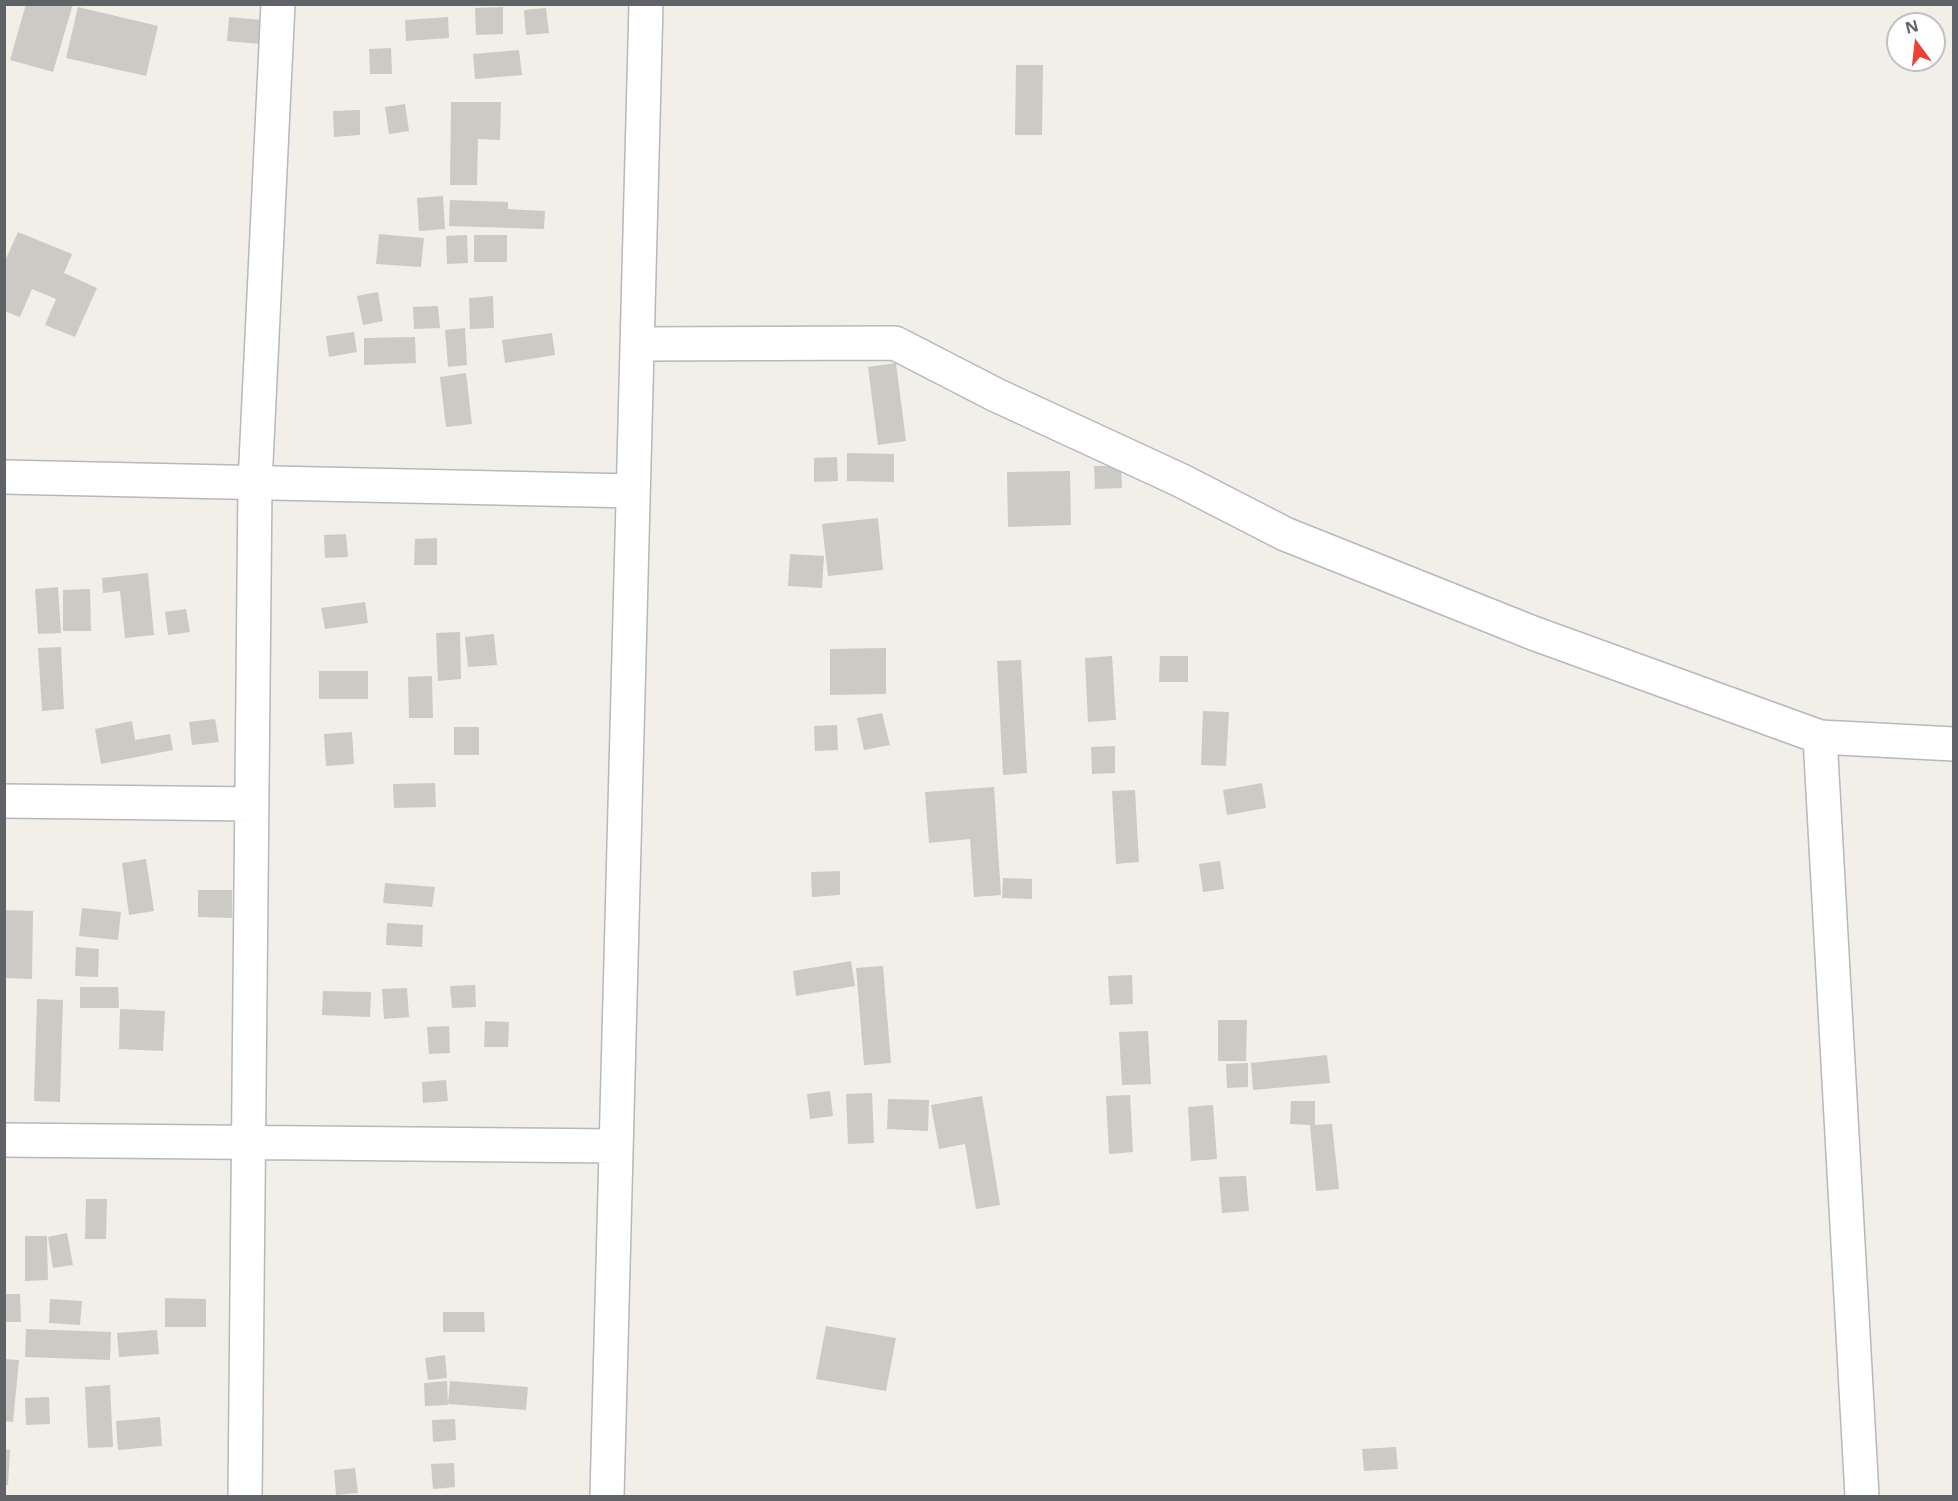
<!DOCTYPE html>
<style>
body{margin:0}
#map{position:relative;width:1958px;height:1501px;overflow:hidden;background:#f1efe8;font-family:"Noto Sans",sans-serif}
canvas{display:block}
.frame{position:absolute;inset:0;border:6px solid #5f6368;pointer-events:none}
.north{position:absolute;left:1886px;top:12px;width:60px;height:60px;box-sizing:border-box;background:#fff;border:2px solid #bfc1c3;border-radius:50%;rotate:345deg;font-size:16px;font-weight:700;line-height:24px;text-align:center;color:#5f6368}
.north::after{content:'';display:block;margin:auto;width:21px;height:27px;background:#ea4335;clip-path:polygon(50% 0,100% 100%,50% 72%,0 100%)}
</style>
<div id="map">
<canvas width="1958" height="1501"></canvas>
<div class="frame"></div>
<div class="north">N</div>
</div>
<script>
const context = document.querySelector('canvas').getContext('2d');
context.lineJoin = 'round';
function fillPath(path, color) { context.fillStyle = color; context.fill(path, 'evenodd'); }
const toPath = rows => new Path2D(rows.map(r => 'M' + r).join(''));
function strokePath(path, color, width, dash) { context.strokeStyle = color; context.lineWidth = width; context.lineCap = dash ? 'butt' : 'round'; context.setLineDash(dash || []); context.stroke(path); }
fillPath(toPath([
 [26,4,73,4,53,72,10,60],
 [78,7,158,26,146,76,66,58],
 [503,7,503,34,476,35,475,8],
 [546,8,549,33,526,35,524,10],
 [229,17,262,20,260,44,227,41],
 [448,17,449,38,406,41,405,20],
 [391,48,392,74,370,74,369,49],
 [519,50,522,75,475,79,473,54],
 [1016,65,1043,65,1042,135,1015,135],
 [451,102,501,102,500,140,478,139,477,185,450,185],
 [405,104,409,131,389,134,385,107],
 [360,110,360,135,334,137,333,111],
 [443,196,445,229,419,231,417,198],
 [450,200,508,202,508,209,545,211,544,229,449,226],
 [18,232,72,254,64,273,97,288,75,337,45,325,56,299,32,289,20,317,4,311,4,263],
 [379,234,424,238,421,267,376,264],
 [467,235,468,263,447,264,446,236],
 [474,235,507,235,507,262,474,262],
 [378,292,383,321,363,325,357,296],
 [493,296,494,328,470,329,469,298],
 [438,306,440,328,414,329,413,307],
 [465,328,467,365,448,367,445,330],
 [354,332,357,352,329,357,326,336],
 [552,333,555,355,505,363,502,340],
 [415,337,416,363,364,365,364,338],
 [896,363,906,441,878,445,868,367],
 [466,373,472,424,446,427,440,377],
 [847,453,894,454,894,482,847,481],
 [837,457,838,481,814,482,814,458],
 [1094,466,1121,466,1122,488,1095,489],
 [1070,471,1071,525,1008,527,1007,472],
 [878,518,883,570,828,576,822,524],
 [346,534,348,557,325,558,324,535],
 [437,538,437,565,414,565,415,539],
 [790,554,824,556,822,588,788,586],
 [148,573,154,635,125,638,120,591,103,593,102,578],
 [58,587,61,633,38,634,35,589],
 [90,589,91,631,63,631,63,590],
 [365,602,368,623,325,629,321,608],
 [186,609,190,632,168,635,165,612],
 [460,632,461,679,438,681,436,633],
 [494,634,497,665,468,667,465,637],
 [61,647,64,709,42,711,38,648],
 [886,648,886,694,830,695,830,649],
 [1112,656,1116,720,1088,722,1085,658],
 [1160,656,1188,656,1188,682,1159,682],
 [1021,660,1027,773,1003,775,997,661],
 [319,671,368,671,368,699,319,699],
 [432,676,433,718,409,718,408,677],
 [1203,711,1229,712,1226,766,1201,765],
 [882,713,890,745,864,750,857,718],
 [215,719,219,742,192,745,189,722],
 [132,721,135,740,170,734,173,750,101,764,95,729],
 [837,725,838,750,815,751,814,726],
 [454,727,479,727,479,755,454,755],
 [352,732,354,764,326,766,324,734],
 [1115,746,1115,773,1092,774,1091,747],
 [435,783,436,807,394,808,393,784],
 [1262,783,1266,808,1227,815,1223,790],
 [994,787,1001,895,974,897,970,839,929,843,925,792],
 [1135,790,1139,862,1116,864,1112,791],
 [146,859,154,911,129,915,122,863],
 [1220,861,1224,889,1203,892,1199,864],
 [840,871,840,895,812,897,811,872],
 [1003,878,1032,879,1032,899,1002,898],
 [385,883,435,887,432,907,383,903],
 [198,890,232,890,232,918,198,917],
 [82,908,121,912,118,940,79,936],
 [4,910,33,911,32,979,4,978],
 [387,923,423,925,422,947,386,945],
 [76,947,99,949,98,977,75,976],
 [851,961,855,986,796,996,793,971],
 [883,966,891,1063,864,1065,856,968],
 [1132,975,1133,1004,1110,1005,1108,976],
 [475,985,476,1007,452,1008,450,986],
 [80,987,118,987,119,1008,80,1008],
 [407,988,409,1017,384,1019,382,989],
 [323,991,371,992,370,1017,322,1015],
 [37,999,63,1000,60,1102,34,1101],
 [120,1009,165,1011,163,1051,119,1049],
 [1218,1020,1247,1020,1246,1061,1218,1061],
 [485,1021,509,1022,508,1047,484,1047],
 [449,1026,450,1053,429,1054,427,1027],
 [1148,1031,1151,1084,1122,1085,1119,1032],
 [1327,1055,1330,1083,1253,1090,1251,1063],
 [1248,1063,1248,1087,1227,1088,1226,1064],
 [446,1080,448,1101,423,1103,422,1082],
 [830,1091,833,1116,810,1119,807,1094],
 [872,1093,874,1143,848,1144,846,1094],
 [1130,1095,1133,1152,1109,1154,1106,1096],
 [982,1096,1000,1205,976,1209,965,1144,939,1149,931,1105],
 [888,1099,929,1100,928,1131,887,1129],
 [1291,1101,1315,1101,1315,1125,1332,1124,1339,1189,1316,1191,1310,1125,1290,1124],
 [1213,1105,1217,1159,1191,1161,1188,1107],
 [1246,1176,1249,1211,1222,1213,1219,1177],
 [86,1199,107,1199,106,1239,85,1239],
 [67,1233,73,1265,53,1268,48,1237],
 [25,1236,47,1236,48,1280,25,1281],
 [4,1294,20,1294,21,1322,4,1322],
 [165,1298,206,1299,206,1327,165,1327],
 [50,1299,82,1301,80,1325,49,1323],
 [443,1312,484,1312,485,1332,443,1332],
 [826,1326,896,1338,886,1391,816,1379],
 [26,1329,111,1332,110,1360,25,1357],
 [157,1330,159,1354,119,1357,117,1333],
 [445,1355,447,1378,428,1380,425,1358],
 [4,1359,19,1360,13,1422,4,1421],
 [447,1381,448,1405,425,1406,424,1383],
 [450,1381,528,1387,526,1410,448,1404],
 [110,1385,113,1447,88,1448,85,1387],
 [49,1397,50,1424,26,1425,25,1398],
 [160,1417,162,1446,118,1450,116,1421],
 [455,1419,456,1440,433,1442,432,1420],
 [1396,1447,1398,1469,1364,1471,1362,1449],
 [4,1449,10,1450,8,1485,4,1485],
 [454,1463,455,1487,433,1489,431,1464],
 [355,1468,358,1493,336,1495,334,1470]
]), '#cccac5');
const minor = toPath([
 [637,344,895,343,996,395,1180,480,1285,534,1533,633,1820,737,1954,744],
 [4,477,633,491],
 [1820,737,1862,1496],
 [4,801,252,804],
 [4,1140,616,1146],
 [245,1496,255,483,278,4],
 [607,1496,646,4]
]);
strokePath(minor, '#b5b8bc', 36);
strokePath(minor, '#fff', 33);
</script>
